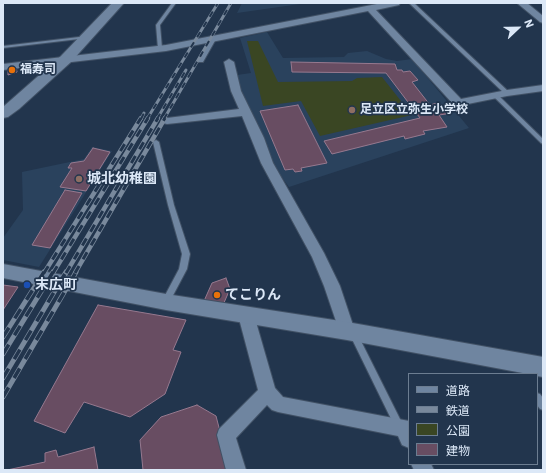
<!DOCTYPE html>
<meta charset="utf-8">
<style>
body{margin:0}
#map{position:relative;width:546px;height:473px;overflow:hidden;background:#22354d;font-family:"IBM Plex Sans","Noto Sans JP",sans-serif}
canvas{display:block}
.frame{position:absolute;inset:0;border:4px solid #dce8f7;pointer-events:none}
.legend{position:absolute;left:408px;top:373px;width:130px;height:92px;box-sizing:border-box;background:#22354d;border:1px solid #6c7d91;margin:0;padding:5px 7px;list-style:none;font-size:12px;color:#dce8f7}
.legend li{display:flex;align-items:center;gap:8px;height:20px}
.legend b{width:20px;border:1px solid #6c7d91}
.north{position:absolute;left:498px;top:8px;width:40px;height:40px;-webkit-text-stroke:3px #22354d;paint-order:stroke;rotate:68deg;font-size:11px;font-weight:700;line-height:16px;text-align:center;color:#dce8f7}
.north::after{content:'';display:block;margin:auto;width:14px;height:18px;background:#dce8f7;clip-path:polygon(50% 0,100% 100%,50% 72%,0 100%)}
</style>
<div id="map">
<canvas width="546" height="473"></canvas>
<div class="frame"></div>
<ul class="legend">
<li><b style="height:5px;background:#6f85a0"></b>道路</li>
<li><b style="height:5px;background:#79899c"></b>鉄道</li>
<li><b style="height:11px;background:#3a4623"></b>公園</li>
<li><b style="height:11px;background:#684d62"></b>建物</li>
</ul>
<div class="north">N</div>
</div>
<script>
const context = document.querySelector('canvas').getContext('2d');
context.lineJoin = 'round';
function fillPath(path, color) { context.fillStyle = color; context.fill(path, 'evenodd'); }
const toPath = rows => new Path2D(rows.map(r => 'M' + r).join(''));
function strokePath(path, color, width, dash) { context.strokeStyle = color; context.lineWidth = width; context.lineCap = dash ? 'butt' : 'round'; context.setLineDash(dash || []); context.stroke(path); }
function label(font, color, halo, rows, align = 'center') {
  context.font = font + ' "IBM Plex Sans","Noto Sans JP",sans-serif'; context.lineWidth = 3.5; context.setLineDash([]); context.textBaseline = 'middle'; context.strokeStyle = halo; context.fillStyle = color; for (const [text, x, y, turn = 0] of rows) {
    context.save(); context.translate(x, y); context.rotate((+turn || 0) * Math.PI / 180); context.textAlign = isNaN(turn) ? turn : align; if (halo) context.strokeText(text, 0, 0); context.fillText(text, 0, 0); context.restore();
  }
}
fillPath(toPath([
 [242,3,307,3,237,13],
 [267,32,283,58,344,57,348,53,367,51,386,59,397,61,412,59,469,128,289,187,271,163,241,92,237,75,251,73,240,38],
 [92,147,112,151,39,267,3,260,3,238,23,210,22,172,84,159]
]), '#2a425d');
fillPath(toPath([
 [247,41,258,41,278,82,352,81,357,78,382,77,412,115,320,136,301,101,263,106]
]), '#3a4623');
const building = toPath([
 [291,62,395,64,397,70,402,70,403,72,410,71,418,80,412,82,430,105,437,103,446,114,439,115,447,127,423,131,425,134,405,139,404,136,332,154,324,141,420,118,386,73,292,72,291,62],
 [16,67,17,72,8,75,8,68,16,67],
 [298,105,327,163,301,168,302,171,295,172,293,169,285,170,260,111,298,105],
 [93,148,110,152,86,191,60,187,72,168,68,168,71,163,84,161,93,148],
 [65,190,82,193,50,248,32,245,65,190],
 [226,278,230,289,223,305,204,301,212,283,226,278],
 [3,285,18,287,3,310,3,285],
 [98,305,186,320,173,350,181,352,165,394,130,417,84,402,65,433,34,421,98,305],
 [197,405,216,416,230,470,143,470,140,440,161,417,197,405],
 [94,447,98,470,7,470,45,462,45,453,56,450,58,457,94,447]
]);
fillPath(building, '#684d62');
strokePath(building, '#96798f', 1);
const service = toPath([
 [172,3,176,3,160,25,162,48,158,49,156,25,172,3],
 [409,3,414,3,509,92,509,94,505,94,409,3],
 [79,37,88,39,86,40,79,39,3,48,3,46,79,37],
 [212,38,216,39,203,62,199,62,198,61,212,38],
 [496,94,498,95,543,139,543,144,541,143,494,97,493,96,496,94],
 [156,140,159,142,174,205,190,254,187,269,169,303,166,304,163,303,162,301,179,269,182,254,168,205,153,142,156,140],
 [354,332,357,333,402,423,404,426,402,429,399,430,396,429,350,335,351,333,354,332],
 [537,393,540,394,543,398,543,410,540,409,537,405,537,393]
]);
const minor = toPath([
 [382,3,400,3,399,5,376,10,461,99,507,90,543,85,543,91,507,96,458,106,454,105,368,11,166,51,3,70,3,64,166,45,382,3],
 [517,3,527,3,543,16,543,23,540,22,517,3],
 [229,59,234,62,241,91,264,138,273,163,324,253,340,286,355,331,353,336,347,338,341,336,324,286,312,257,261,163,242,116,167,124,163,123,161,121,163,119,167,118,239,109,231,91,224,62,229,59],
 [246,308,252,310,254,315,275,388,283,397,409,421,409,448,402,445,398,436,278,412,272,410,267,405,236,438,246,470,226,470,217,435,219,429,258,390,238,315,240,310,246,308],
 [411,464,431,464,434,470,414,470,411,464]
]);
const tertiary = toPath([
 [112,3,124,3,71,62,19,109,8,117,3,118,3,107,61,56,112,3],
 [3,264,166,294,347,322,543,357,543,377,537,376,537,374,528,374,347,340,166,310,3,278,3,264]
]);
strokePath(service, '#415165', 2);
strokePath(minor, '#415165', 2);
strokePath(tertiary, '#415165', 2);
fillPath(service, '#6f85a0');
fillPath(minor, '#6f85a0');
fillPath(tertiary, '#6f85a0');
const railFar2 = toPath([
 [141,119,144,113],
 [147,119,218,3],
 [157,119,186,70],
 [164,119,231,3]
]);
const railFar1 = toPath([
 [44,273,141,118],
 [53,273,148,118],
 [66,273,158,118],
 [75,273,165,118]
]);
const rail = toPath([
 [3,337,44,272],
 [3,354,53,272],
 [3,378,66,272],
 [3,397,76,272]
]);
strokePath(railFar2, '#79899c', 3);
strokePath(railFar1, '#79899c', 4.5);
strokePath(rail, '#79899c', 5);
strokePath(railFar2, '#22354d', 2, [6]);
strokePath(railFar1, '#22354d', 3, [8]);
strokePath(rail, '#22354d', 3.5, [11]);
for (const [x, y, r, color] of [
 [12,70,4,"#e8710a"],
 [352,110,4,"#8d6e63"],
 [79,179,4,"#8d6e63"],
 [27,285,4,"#1a4fb4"],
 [217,295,4,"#e8710a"]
]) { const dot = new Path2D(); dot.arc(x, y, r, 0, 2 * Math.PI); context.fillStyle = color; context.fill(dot); strokePath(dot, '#22354d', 1.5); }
label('bold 12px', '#dce8f7', '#22354d', [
 ["福寿司",20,70],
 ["足立区立弥生小学校",360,110]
], 'left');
label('bold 14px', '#dce8f7', '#22354d', [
 ["城北幼稚園",87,179],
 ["末広町",35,285],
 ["てこりん",225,295]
], 'left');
</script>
